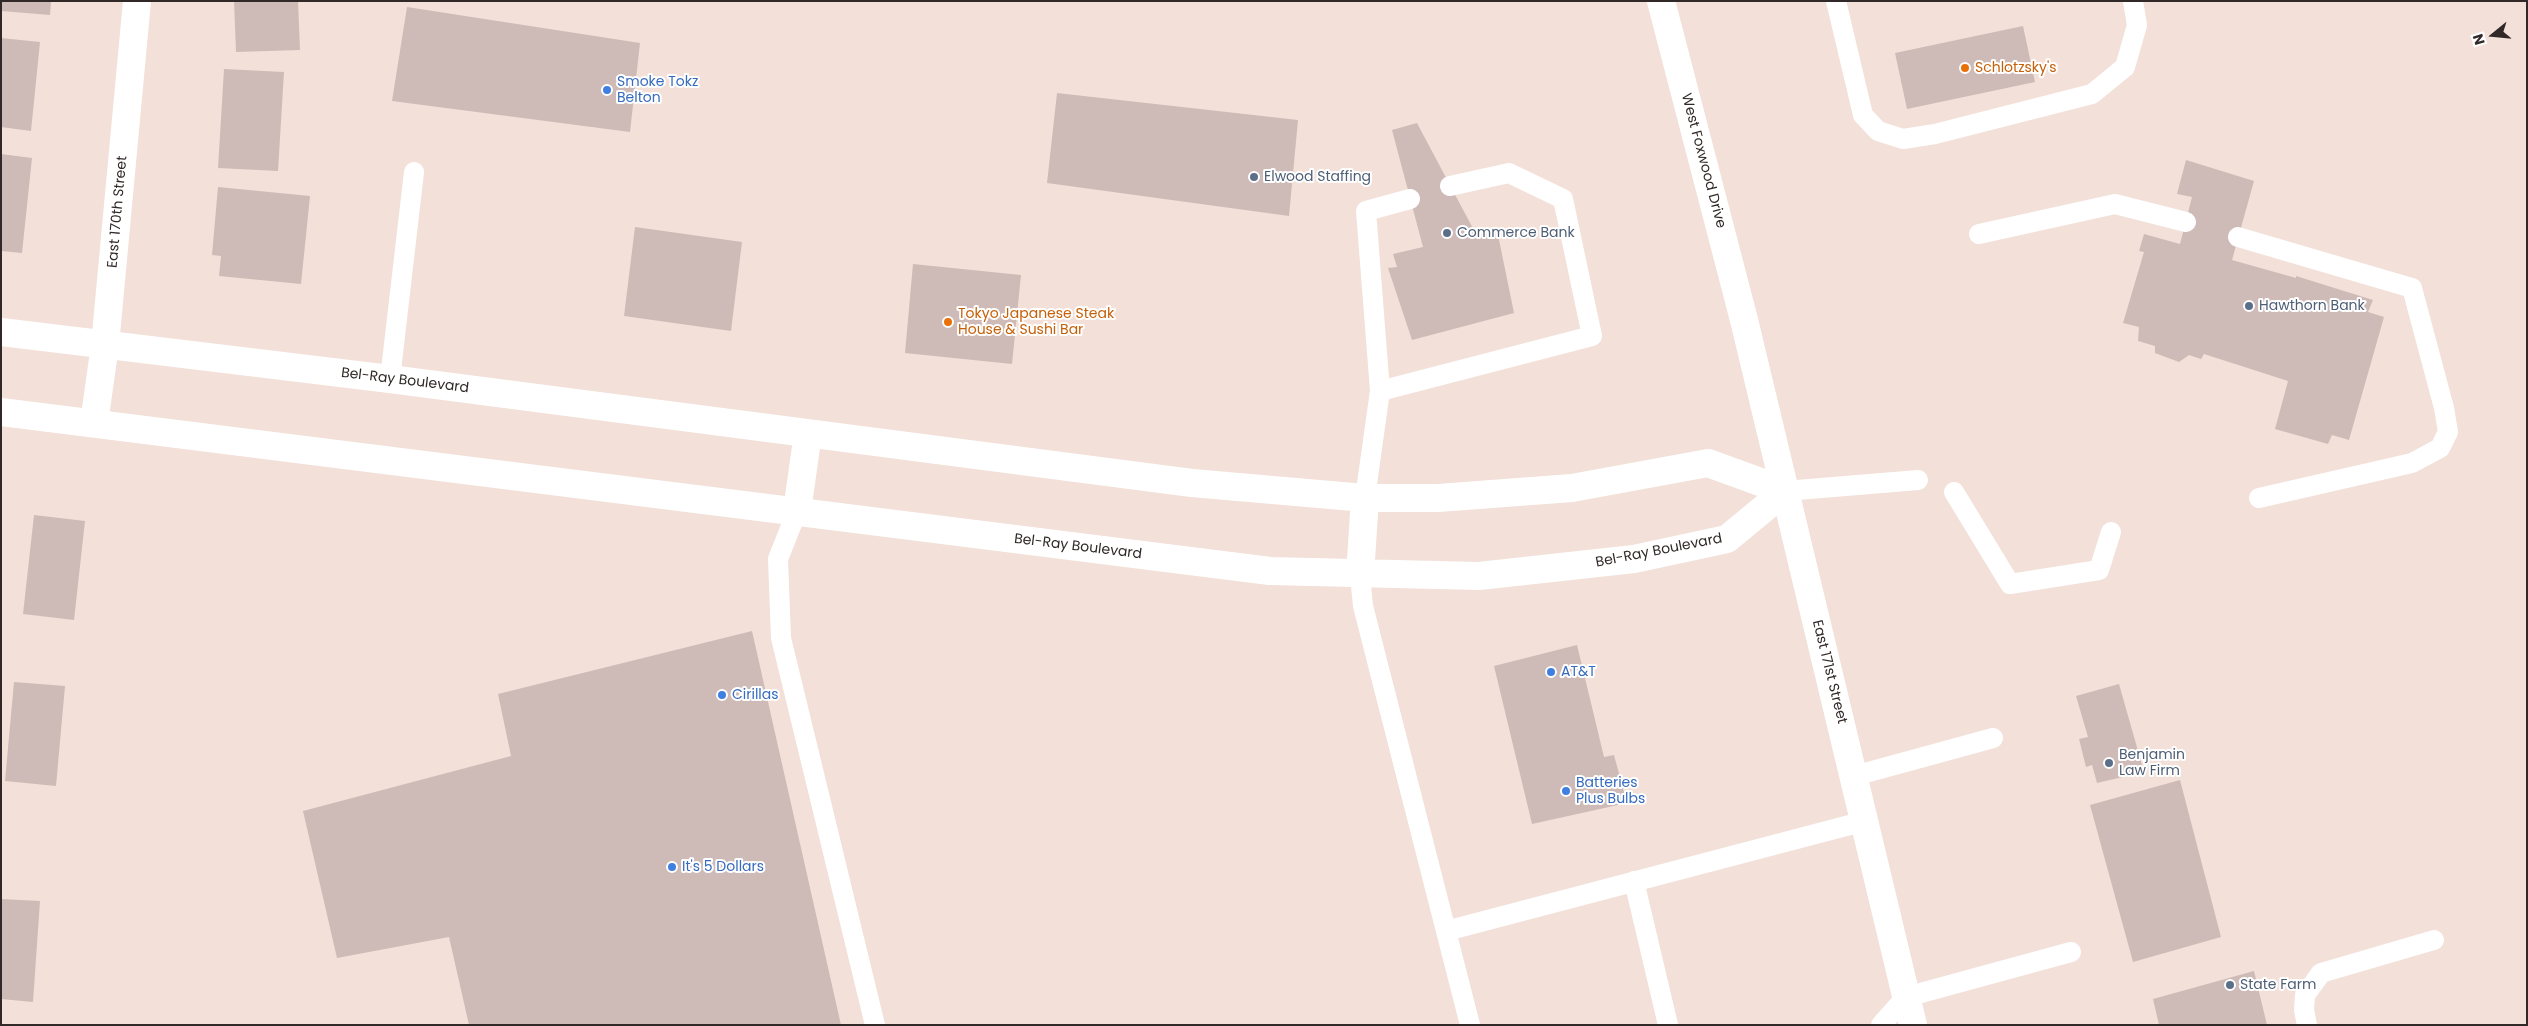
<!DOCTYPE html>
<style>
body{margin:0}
#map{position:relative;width:2528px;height:1026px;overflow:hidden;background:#f2e0d9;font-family:Poppins,sans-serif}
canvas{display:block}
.frame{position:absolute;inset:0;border:2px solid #302927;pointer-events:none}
.north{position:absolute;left:2468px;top:10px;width:50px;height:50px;-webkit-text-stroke:4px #fff;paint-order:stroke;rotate:253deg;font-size:14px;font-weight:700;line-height:20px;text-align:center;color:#302927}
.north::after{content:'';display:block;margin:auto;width:18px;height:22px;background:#302927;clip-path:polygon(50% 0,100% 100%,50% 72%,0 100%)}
</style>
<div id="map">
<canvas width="2528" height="1026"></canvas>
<div class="frame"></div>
<div class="north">N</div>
</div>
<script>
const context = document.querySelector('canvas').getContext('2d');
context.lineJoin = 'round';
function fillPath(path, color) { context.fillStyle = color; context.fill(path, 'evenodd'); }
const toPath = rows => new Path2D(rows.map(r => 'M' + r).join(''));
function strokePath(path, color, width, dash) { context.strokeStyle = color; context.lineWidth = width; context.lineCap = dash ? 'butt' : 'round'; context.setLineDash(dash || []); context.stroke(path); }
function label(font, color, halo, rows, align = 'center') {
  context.font = font + ' Poppins,sans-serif'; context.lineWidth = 4; context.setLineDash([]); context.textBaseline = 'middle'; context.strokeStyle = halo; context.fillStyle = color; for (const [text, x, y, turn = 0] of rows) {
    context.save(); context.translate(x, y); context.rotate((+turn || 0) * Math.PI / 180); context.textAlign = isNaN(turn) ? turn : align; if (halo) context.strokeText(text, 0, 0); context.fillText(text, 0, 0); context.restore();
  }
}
fillPath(toPath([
 [1,1,51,1,50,15,1,11],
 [234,1,298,1,300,50,236,52],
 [407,7,640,43,630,132,392,101],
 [2023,26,2035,82,1907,109,1895,53],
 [1,38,40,42,31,131,1,127],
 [224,69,284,72,278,171,218,168],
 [1057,93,1298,120,1289,216,1047,183],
 [1417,123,1477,236,1497,230,1514,313,1412,340,1388,268,1397,267,1393,254,1423,247,1392,130],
 [1,154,32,158,22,253,1,251],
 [2186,160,2254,181,2232,260,2296,278,2296,276,2373,300,2368,312,2384,317,2349,440,2332,435,2328,444,2275,429,2288,381,2204,354,2201,359,2189,355,2179,362,2155,353,2155,346,2138,341,2139,327,2123,323,2144,252,2139,251,2144,234,2180,244,2192,197,2177,194],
 [218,187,310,196,301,284,219,276,221,256,212,255],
 [635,227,742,242,731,331,624,316],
 [913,264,1021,275,1012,364,905,353],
 [34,515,85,521,74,620,23,614],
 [752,631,841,1025,469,1025,449,937,337,958,303,811,511,756,498,694],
 [1577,645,1604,757,1614,755,1627,803,1532,824,1494,666],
 [14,682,65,686,56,786,5,781],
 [2119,684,2144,772,2097,783,2092,765,2086,767,2079,739,2088,737,2076,696],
 [2180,780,2221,937,2133,962,2090,805],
 [1,899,40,901,33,1002,1,999],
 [2254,971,2267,1025,2159,1025,2153,999]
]), '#cebbb7');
strokePath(toPath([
 [1836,1,1863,115,1878,131,1903,139,1935,134,2092,94,2125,67,2137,25,2133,1],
 [1979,234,2115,204,2186,222],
 [2238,237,2412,288,2444,408,2448,432,2440,448,2412,463,2259,498],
 [390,379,414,172],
 [1380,391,1366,211,1410,199],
 [1785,491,1918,480],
 [1954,492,2010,584,2099,570,2111,532],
 [1365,498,1380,391,1592,336,1563,199,1509,173,1450,186],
 [797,511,778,559,781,638,875,1025],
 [1360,575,1363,606,1470,1025],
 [1854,776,1993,738],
 [1634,881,1668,1025],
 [1446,931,1865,821],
 [1881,1025,1906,997,2071,952],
 [2307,1025,2304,1010,2305,995,2321,973,2434,940]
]), '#fff', 20);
strokePath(toPath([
 [1,332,390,379,1192,483,1365,498,1438,498,1572,488,1708,463,1785,491],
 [1,412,1270,571,1479,576,1634,559,1727,539,1785,491],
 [94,423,105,345,137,1],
 [797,511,808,433],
 [1360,575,1365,498]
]), '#fff', 28);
strokePath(toPath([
 [1661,1,1744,320,1913,1025]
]), '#fff', 28);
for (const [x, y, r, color] of [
 [1965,68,5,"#e8710a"],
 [607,90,5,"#3f7fe0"],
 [1254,177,5,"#5c6f8a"],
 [1447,233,5,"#5c6f8a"],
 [2249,306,5,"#5c6f8a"],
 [948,322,5,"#e8710a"],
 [1551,672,5,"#3f7fe0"],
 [722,695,5,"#3f7fe0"],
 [2109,763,5,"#5c6f8a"],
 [1566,791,5,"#3f7fe0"],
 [672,867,5,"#3f7fe0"],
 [2230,985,5,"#5c6f8a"]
]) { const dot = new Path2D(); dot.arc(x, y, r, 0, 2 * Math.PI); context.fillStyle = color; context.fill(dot); strokePath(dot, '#fff', 2); }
label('14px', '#c56008', '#fff', [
 ["Schlotzsky's",1975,68],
 ["Tokyo Japanese Steak",958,314],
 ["House & Sushi Bar",958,330]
], 'left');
label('14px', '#366cbe', '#fff', [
 ["Smoke Tokz",617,82],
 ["Belton",617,98],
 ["AT&T",1561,672],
 ["Cirillas",732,695],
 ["Batteries",1576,783],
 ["Plus Bulbs",1576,799],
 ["It's 5 Dollars",682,867]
], 'left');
label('14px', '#302927', '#fff', [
 ["West Foxwood Drive",1703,161,75],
 ["East 170th Street",118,212,-85],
 ["Bel-Ray Boulevard",405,381,7],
 ["Bel-Ray Boulevard",1078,547,7],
 ["Bel-Ray Boulevard",1659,551,-11],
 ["East 171st Street",1829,672,76]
]);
label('14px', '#4e5e75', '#fff', [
 ["Elwood Staffing",1264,177],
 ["Commerce Bank",1457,233],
 ["Hawthorn Bank",2259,306],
 ["Benjamin",2119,755],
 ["Law Firm",2119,771],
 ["State Farm",2240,985]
], 'left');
</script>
